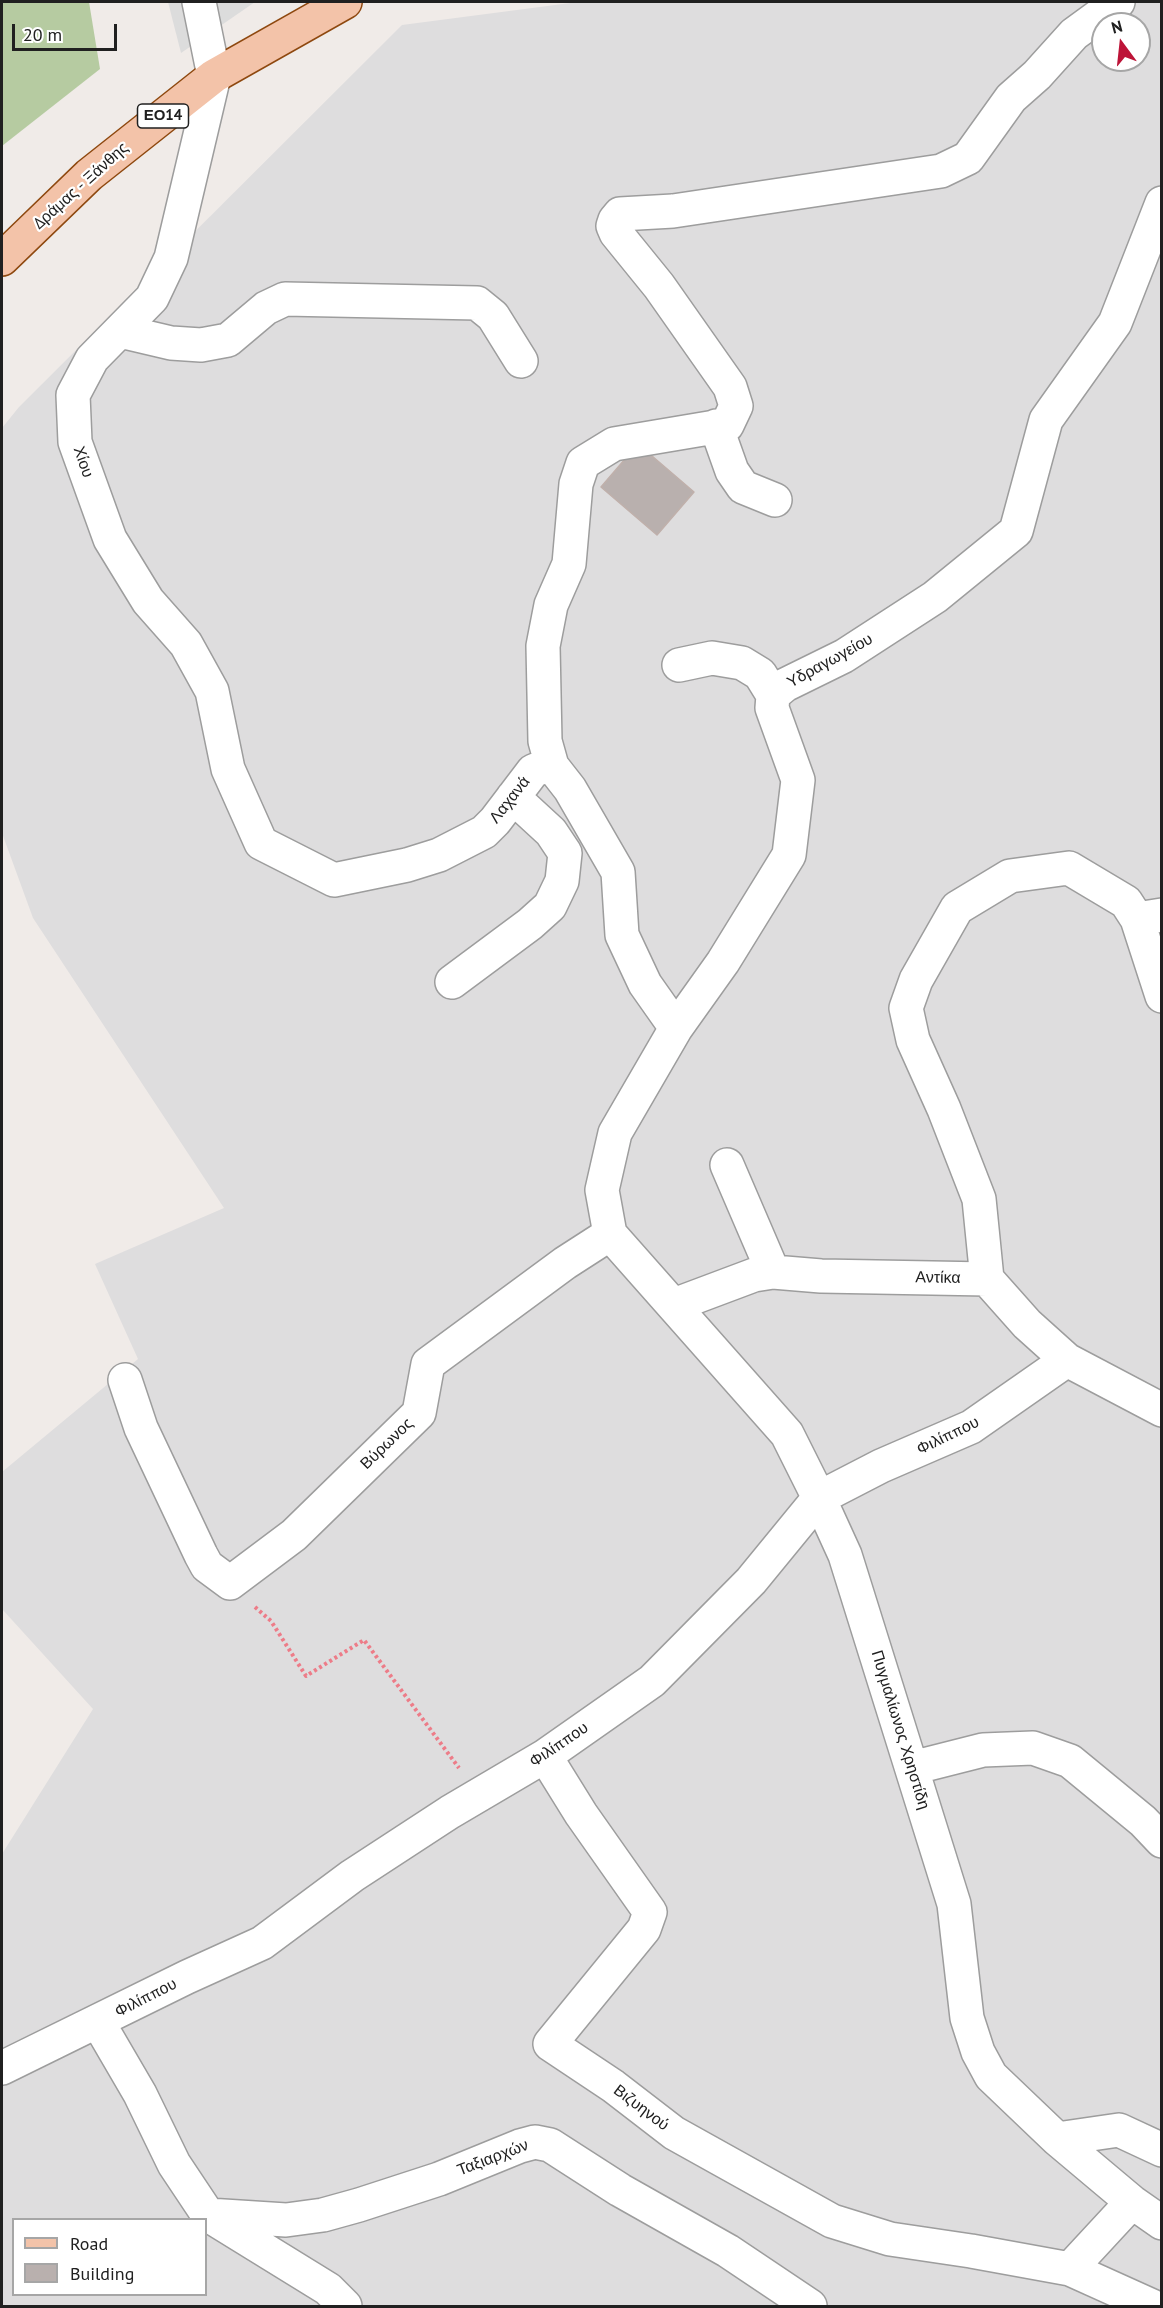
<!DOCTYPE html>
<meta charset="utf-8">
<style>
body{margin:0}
#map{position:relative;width:1163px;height:2308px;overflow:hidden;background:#f0ebe8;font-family:"PT Sans",sans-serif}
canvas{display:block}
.frame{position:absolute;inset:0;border:3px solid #202020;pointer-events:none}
.legend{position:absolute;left:12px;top:2218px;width:195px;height:78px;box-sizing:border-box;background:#fff;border:2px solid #a6a6a6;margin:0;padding:8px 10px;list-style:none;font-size:18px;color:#202020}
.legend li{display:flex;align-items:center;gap:12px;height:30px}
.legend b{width:30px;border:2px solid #a6a6a6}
.north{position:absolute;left:1091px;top:12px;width:60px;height:60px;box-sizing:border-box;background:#fff;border:2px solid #a6a6a6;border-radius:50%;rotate:345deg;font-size:16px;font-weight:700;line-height:24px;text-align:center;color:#202020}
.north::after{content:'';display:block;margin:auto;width:21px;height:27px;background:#bd1438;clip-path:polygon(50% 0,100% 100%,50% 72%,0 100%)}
.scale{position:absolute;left:12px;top:24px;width:105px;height:27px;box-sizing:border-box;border:3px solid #202020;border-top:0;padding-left:8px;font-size:18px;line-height:21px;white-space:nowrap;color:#202020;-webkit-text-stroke:4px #fff;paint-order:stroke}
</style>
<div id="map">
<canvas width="1163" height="2308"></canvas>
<div class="frame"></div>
<ul class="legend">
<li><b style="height:8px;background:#f3c3a9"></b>Road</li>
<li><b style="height:16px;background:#b9b0ae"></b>Building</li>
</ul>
<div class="north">N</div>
<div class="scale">20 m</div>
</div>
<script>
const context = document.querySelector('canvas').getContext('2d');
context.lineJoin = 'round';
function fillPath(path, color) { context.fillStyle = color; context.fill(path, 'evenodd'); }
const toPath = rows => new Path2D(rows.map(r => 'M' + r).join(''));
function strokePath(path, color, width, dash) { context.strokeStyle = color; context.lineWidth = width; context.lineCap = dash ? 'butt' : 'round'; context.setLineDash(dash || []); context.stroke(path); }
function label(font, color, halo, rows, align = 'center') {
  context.font = font + ' "PT Sans",sans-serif'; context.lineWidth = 4.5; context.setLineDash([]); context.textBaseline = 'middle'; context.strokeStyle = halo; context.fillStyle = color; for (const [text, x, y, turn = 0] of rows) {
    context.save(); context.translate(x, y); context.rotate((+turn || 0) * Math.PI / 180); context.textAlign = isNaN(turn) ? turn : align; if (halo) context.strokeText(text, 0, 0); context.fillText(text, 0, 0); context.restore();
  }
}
fillPath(toPath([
 [578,2,1161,2,1161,2306,2,2306,2,1854,93,1709,2,1609,2,1472,138,1359,95,1264,224,1208,33,918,2,833,2,428,19,407,402,25],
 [1103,24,1139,24,1139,60,1103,60],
 [14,2220,206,2220,206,2294,14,2294]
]), '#deddde');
fillPath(toPath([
 [2,2,89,2,100,69,2,146]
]), '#b6cba1');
fillPath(toPath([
 [168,2,255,2,181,53]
]), '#dcdcdc');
const building = toPath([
 [638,444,694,492,657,535,601,487,638,444]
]);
fillPath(building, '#b9b0ae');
strokePath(building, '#c0b0ab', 1.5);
const minor = toPath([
 [199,2,214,76,171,258,152,298,92,359,73,395,75,442,110,539,148,601,186,644,212,691,228,769,261,843,334,880,407,865,439,855,484,832,495,821,533,771,545,766,552,766,570,789,618,872,622,935,645,984,676,1028],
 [120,331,171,343,201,345,228,340,266,308,285,299,477,303,493,316,521,361],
 [716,426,732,471,743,487,775,500],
 [679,665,712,658,742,663,760,674,773,695],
 [552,766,545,741,543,646,551,605,569,564,576,484,583,463,614,444,727,425,736,406,730,387,659,286,616,233,613,226,615,220,620,214,673,211,941,171,968,158,1011,98,1037,75,1074,34,1118,2],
 [1162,915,1137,919,1162,996],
 [452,982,530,924,550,906,562,881,565,853,551,832,513,797],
 [727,1165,773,1272],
 [610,1234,602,1190,615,1133,676,1028,723,962,789,855,798,780,772,708,773,695,785,685,844,656,935,597,1016,531,1046,420,1115,323,1162,203],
 [610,1234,787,1434,819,1498,845,1555,954,1904,967,2018,978,2052,991,2076,1057,2139,1132,2202,1162,2223],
 [987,1279,979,1199,944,1109,913,1040,906,1008,916,980,957,908,1010,876,1069,868,1126,902,1137,919],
 [674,1305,754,1275,773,1272,821,1276,987,1279,1027,1324,1067,1360,1162,1410],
 [125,1380,141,1428,201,1555,207,1566,230,1583,294,1535,419,1413,428,1364,565,1263,610,1234],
 [545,1756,581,1814,650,1912,644,1929,550,2044,613,2086,674,2133,832,2221,890,2239,971,2251,1070,2269,1152,2306],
 [912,1768,983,1750,1033,1748,1070,1761,1143,1821,1162,1841],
 [98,2022,140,2094,174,2164,208,2215,328,2289,345,2306],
 [2,2068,187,1977,262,1943,352,1876,450,1812,545,1756,652,1681,751,1581,819,1498,881,1466,971,1427,1067,1360],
 [1057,2139,1119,2130,1162,2150],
 [208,2215,286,2220,323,2215,359,2205,439,2179,520,2146,535,2142,550,2145,620,2190,728,2251,810,2306],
 [1070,2269,1132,2202]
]);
const major = toPath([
 [2,259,89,175,214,76,345,2]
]);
strokePath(minor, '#9d9d9d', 36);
strokePath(major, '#8e480f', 36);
strokePath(toPath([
 [255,1607,271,1621,306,1676,364,1640,459,1768]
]), '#ed7c88', 4, [3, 3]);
strokePath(minor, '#fff', 33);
strokePath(major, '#f3c3a9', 33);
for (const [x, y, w] of [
 [163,116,51]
]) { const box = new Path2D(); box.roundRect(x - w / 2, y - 12, w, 24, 4.5); context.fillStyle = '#fff'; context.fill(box); strokePath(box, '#202020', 1.5); }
label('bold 15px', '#202020', null, [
 ["ΕΟ14",163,116]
]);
label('16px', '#202020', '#fff', [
 ["Δράμας - Ξάνθης",81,186,-42],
 ["Χίου",83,462,71],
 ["Υδραγωγείου",830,661,-29],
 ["Λαχανά",510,800,-52],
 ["Αντίκα",938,1278,1],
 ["Φιλίππου",948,1436,-26],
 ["Βύρωνος",387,1444,-44],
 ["Πυγμαλίωνος Χρηστίδη",900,1730,73],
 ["Φιλίππου",559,1745,-34],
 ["Φιλίππου",146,1998,-27],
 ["Βιζυηνού",641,2108,37],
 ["Ταξιαρχών",493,2158,-21]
]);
</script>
